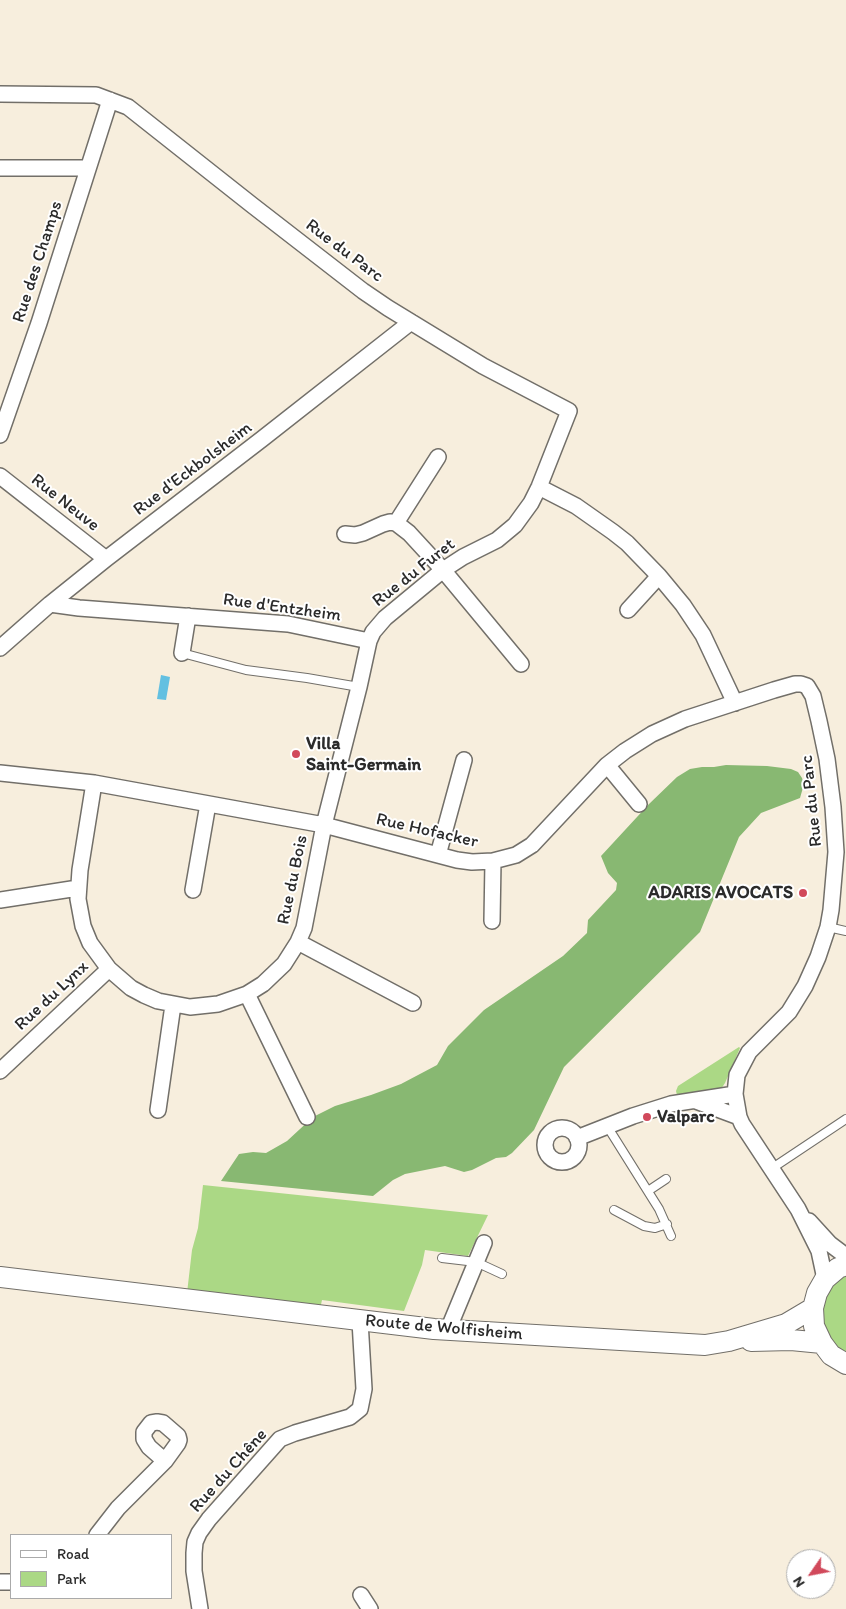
<!DOCTYPE html>
<meta charset="utf-8">
<style>
body{margin:0}
#map{position:relative;width:846px;height:1609px;overflow:hidden;background:#f7eedd;font-family:Itim,sans-serif}
canvas{display:block}
.legend{position:absolute;left:10px;top:1534px;width:162px;height:65px;box-sizing:border-box;background:#fff;border:1px solid #aaa;margin:0;padding:6px 9px;list-style:none;font-size:15px;color:#2b2b2b}
.legend li{display:flex;align-items:center;gap:10px;height:25px}
.legend b{width:25px;border:1px solid #aaa}
.north{position:absolute;left:786px;top:1549px;width:50px;height:50px;box-sizing:border-box;background:#fff;border:1px solid #aaa;border-radius:50%;rotate:237deg;font-size:14px;font-weight:700;line-height:20px;text-align:center;color:#2b2b2b}
.north::after{content:'';display:block;margin:auto;width:18px;height:22px;background:#d1495b;clip-path:polygon(50% 0,100% 100%,50% 72%,0 100%)}
</style>
<div id="map">
<canvas width="846" height="1609"></canvas>
<ul class="legend">
<li><b style="height:6px;background:#fff"></b>Road</li>
<li><b style="height:14px;background:#abd885"></b>Park</li>
</ul>
<div class="north">N</div>
</div>
<script>
const context = document.querySelector('canvas').getContext('2d');
context.lineJoin = 'round';
function fillPath(path, color) { context.fillStyle = color; context.fill(path, 'evenodd'); }
const toPath = rows => new Path2D(rows.map(r => 'M' + r).join(''));
function strokePath(path, color, width, dash) { context.strokeStyle = color; context.lineWidth = width; context.lineCap = dash ? 'butt' : 'round'; context.setLineDash(dash || []); context.stroke(path); }
function label(font, color, halo, rows, align = 'center') {
  context.font = font + ' Itim,sans-serif'; context.lineWidth = 4; context.setLineDash([]); context.textBaseline = 'middle'; context.strokeStyle = halo; context.fillStyle = color; for (const [text, x, y, turn = 0] of rows) {
    context.save(); context.translate(x, y); context.rotate((+turn || 0) * Math.PI / 180); context.textAlign = isNaN(turn) ? turn : align; if (halo) context.strokeText(text, 0, 0); context.fillText(text, 0, 0); context.restore();
  }
}
fillPath(toPath([
 [739,1047,740,1048,725,1083,721,1089,705,1095,677,1095,676,1091,678,1086],
 [203,1185,488,1215,468,1256,425,1250,422,1265,404,1311,322,1300,320,1309,187,1293,192,1250,198,1228],
 [846,1272,846,1355,834,1348,820,1325,821,1298,828,1286]
]), '#abd885');
fillPath(toPath([
 [726,765,767,766,791,769,798,772,802,778,804,784,800,798,761,813,739,837,700,932,564,1067,534,1130,512,1153,506,1157,496,1158,472,1170,464,1172,445,1166,405,1174,393,1180,373,1196,221,1181,239,1154,253,1152,266,1153,287,1141,313,1117,335,1106,371,1095,401,1084,437,1065,448,1046,484,1010,563,956,587,933,588,920,616,890,617,883,608,873,601,856,649,804,677,777,690,769,702,767,714,767]
]), '#88b872');
fillPath(toPath([
 [161,675,170,677,166,700,157,699]
]), '#63c0e1');
const service = toPath([
 [182,653,246,670,307,678,359,687],
 [828,927,846,931],
 [607,1126,659,1209,671,1236],
 [771,1169,846,1119],
 [648,1191,666,1179],
 [614,1210,644,1226,655,1228,667,1224],
 [442,1258,476,1262,502,1274]
]);
const minor = toPath([
 [0,94,96,95,128,107,252,205,363,291,388,308,483,366,569,411,539,487,531,503,515,525,497,540,463,557,443,570,385,618,373,632,369,641,359,687,324,825,304,928,298,942,284,964,263,984,247,994,218,1004,190,1007,158,1001,144,995,131,988,109,969,90,943,83,926,78,899,80,870,94,783],
 [0,168,88,168],
 [0,435,39,323,110,100],
 [0,476,106,559],
 [539,487,576,506,613,532,627,543,659,576,683,605,703,635,735,703],
 [396,523,438,457],
 [345,534,355,535,363,533,383,524,390,522,396,523,409,533,443,570,521,664],
 [50,604,79,608,288,624,369,641],
 [628,610,659,576],
 [0,648,50,604,106,559,262,439,411,322],
 [182,653,188,616],
 [607,765,639,804],
 [0,773,94,783,324,825,457,860,472,862,493,861,516,855,532,845,607,765,625,751,652,734,685,719,774,690,795,684,801,684,807,686,813,696,819,721,827,759,833,807,836,852,831,910,828,927,818,957,805,986,789,1012,749,1052,737,1075,735,1094,739,1117,742,1124,798,1209,819,1251,825,1279],
 [438,855,464,760],
 [193,890,208,804],
 [0,900,78,888],
 [492,921,493,861],
 [298,942,413,1003],
 [247,994,307,1117],
 [0,1071,109,969],
 [696,1101,739,1117],
 [158,1110,173,1005],
 '545 1145a17 17 0 1 1 34 0a17 17 0 1 1-34 0Z',
 [577,1138,633,1116,671,1104,735,1094],
 [809,1221,830,1244,846,1256],
 [448,1330,484,1243],
 [97,1535,118,1508,165,1461,178,1443,179,1440,178,1436,163,1423,157,1422,151,1423,144,1432,144,1439,149,1447,165,1461],
 [0,1582,11,1582],
 [361,1595,370,1609],
 [200,1609,194,1571,194,1553,195,1542,199,1533,209,1519,280,1439,295,1433,350,1417,360,1409,364,1389,360,1321]
]);
const secondary = toPath([
 [846,1265,838,1268,825,1279,817,1293,813,1308,814,1326,822,1343,831,1355,846,1364],
 [0,1277,434,1329,705,1345,729,1341,786,1324,813,1308],
 [751,1341,791,1340,822,1343]
]);
strokePath(service, '#726f69', 10);
strokePath(minor, '#726f69', 18);
strokePath(secondary, '#726f69', 22);
strokePath(service, '#fff', 8);
strokePath(minor, '#fff', 15);
strokePath(secondary, '#fff', 20);
for (const [x, y, r, color] of [
 [296,754,5,"#d1495b"],
 [803,893,5,"#d1495b"],
 [647,1117,5,"#d1495b"]
]) { const dot = new Path2D(); dot.arc(x, y, r, 0, 2 * Math.PI); context.fillStyle = color; context.fill(dot); strokePath(dot, '#fff', 2); }
label('18px', '#2b2b2b', '#fff', [
 ["Rue du Parc",344,251,37],
 ["Rue des Champs",38,262,-72],
 ["Rue d'Eckbolsheim",193,469,-37],
 ["Rue Neuve",65,503,38],
 ["Rue du Furet",414,573,-38],
 ["Rue d'Entzheim",282,608,8],
 ["Rue du Parc",812,801,-96],
 ["Rue Hofacker",427,831,13],
 ["Rue du Bois",293,880,-78],
 ["Rue du Lynx",52,996,-43],
 ["Route de Wolfisheim",444,1328,5],
 ["Rue du Chêne",229,1471,-48]
]);
label('bold 18px', '#2b2b2b', '#fff', [
 ["Villa",306,744],
 ["Saint-Germain",306,765],
 ["ADARIS AVOCATS",793,893,"right"],
 ["Valparc",657,1117]
], 'left');
</script>
